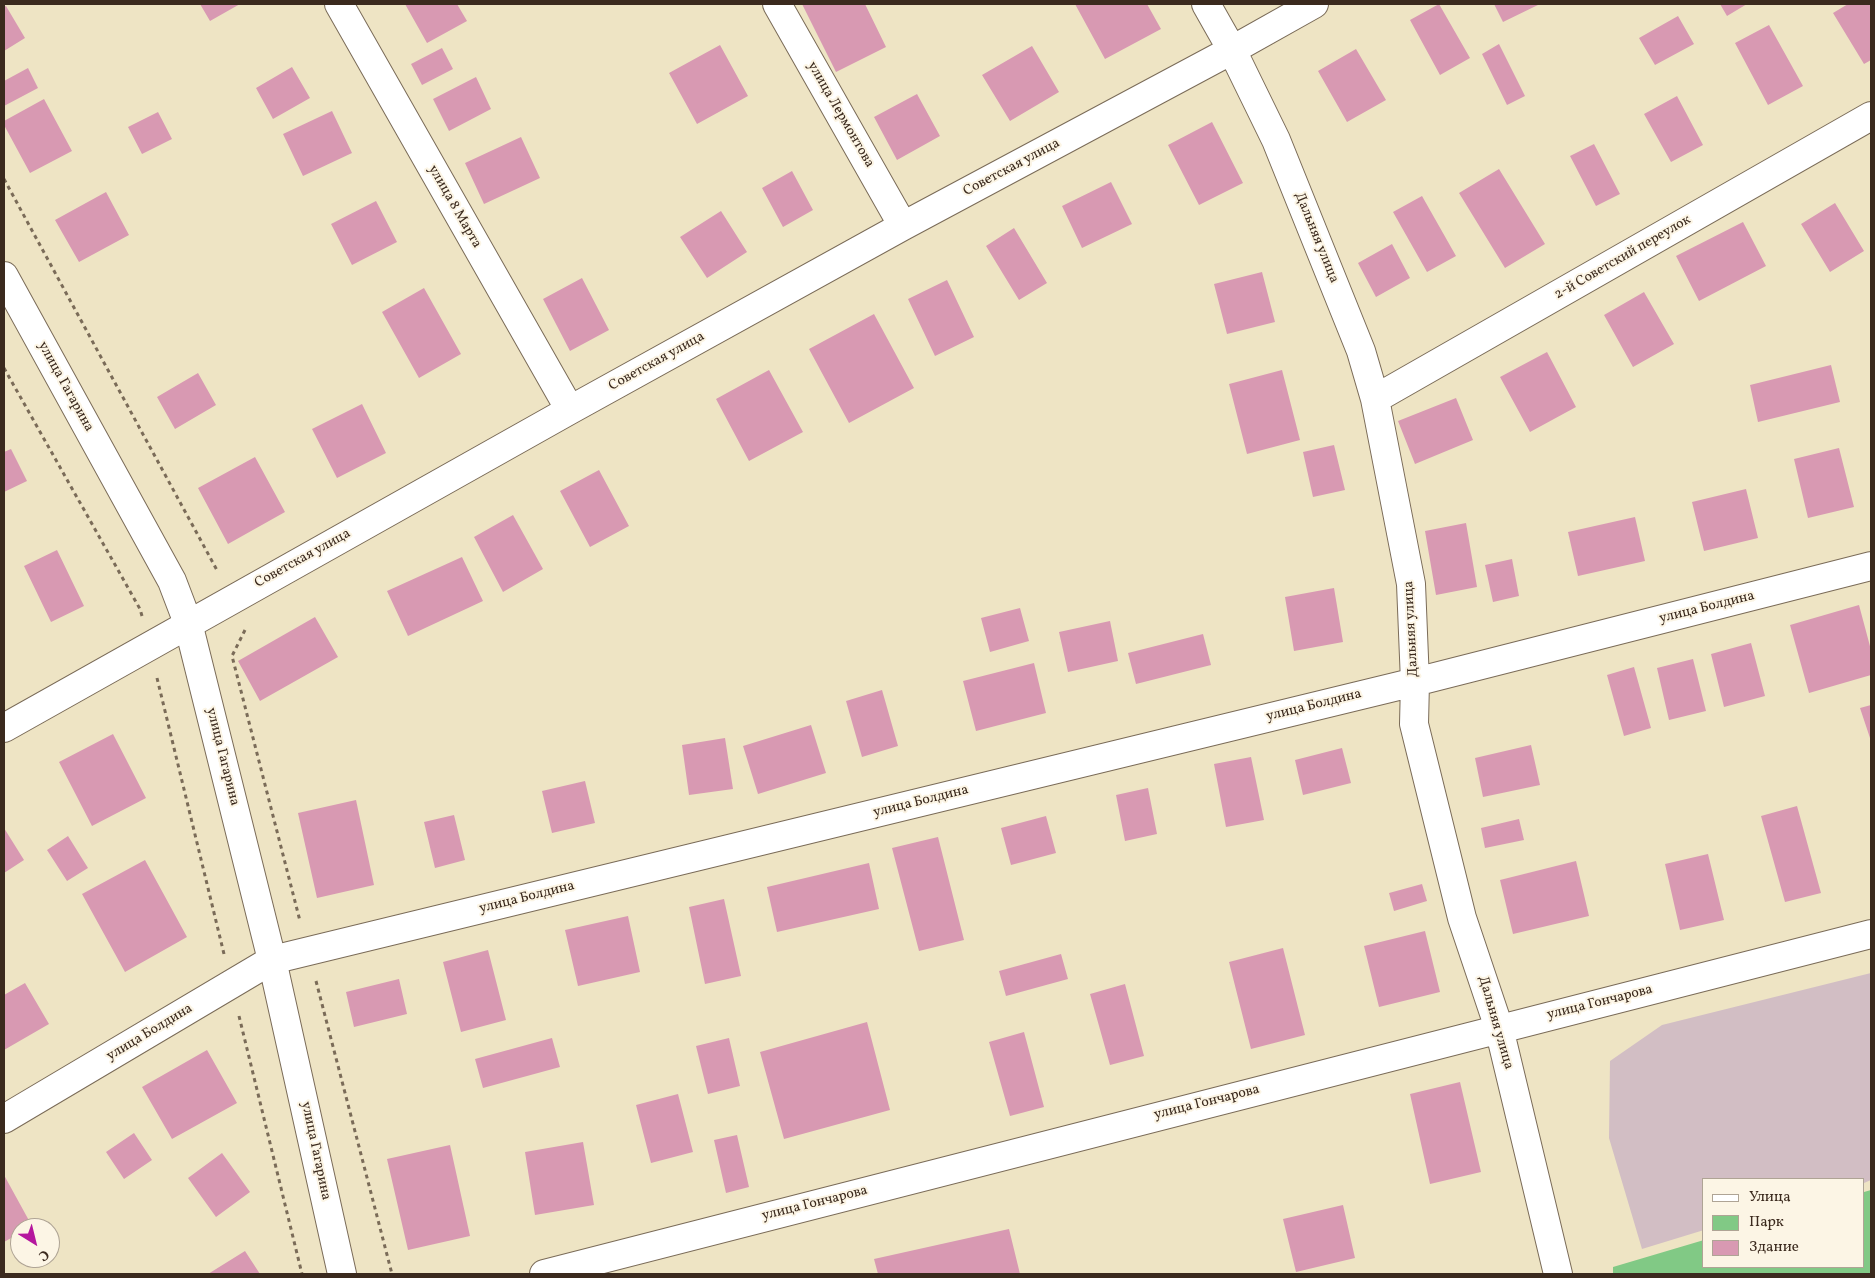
<!DOCTYPE html>
<meta charset="utf-8">
<style>
body{margin:0}
#map{position:relative;width:1875px;height:1278px;overflow:hidden;background:#eee4c4;font-family:Vollkorn,serif}
canvas{display:block}
.frame{position:absolute;inset:0;border:5px solid #3b2a1e;pointer-events:none}
.legend{position:absolute;left:1702px;top:1178px;width:162px;height:90px;box-sizing:border-box;background:#fcf5e5;border:1px solid #afa495;margin:0;padding:6px 9px;list-style:none;font-size:15px;color:#3b2a1e}
.legend li{display:flex;align-items:center;gap:10px;height:25px}
.legend b{width:25px;border:1px solid #afa495}
.north{position:absolute;left:10px;top:1218px;width:50px;height:50px;box-sizing:border-box;background:#fcf5e5;border:1px solid #afa495;border-radius:50%;rotate:144deg;font-size:14px;font-weight:700;line-height:20px;text-align:center;color:#3b2a1e}
.north::after{content:'';display:block;margin:auto;width:18px;height:22px;background:#b5179e;clip-path:polygon(50% 0,100% 100%,50% 72%,0 100%)}
</style>
<div id="map">
<canvas width="1875" height="1278"></canvas>
<div class="frame"></div>
<ul class="legend">
<li><b style="height:6px;background:#fff"></b>Улица</li>
<li><b style="height:14px;background:#81c985"></b>Парк</li>
<li><b style="height:14px;background:#d899b2"></b>Здание</li>
</ul>
<div class="north">С</div>
</div>
<script>
const context = document.querySelector('canvas').getContext('2d');
context.lineJoin = 'round';
function fillPath(path, color) { context.fillStyle = color; context.fill(path, 'evenodd'); }
const toPath = rows => new Path2D(rows.map(r => 'M' + r).join(''));
function strokePath(path, color, width, dash) { context.strokeStyle = color; context.lineWidth = width; context.lineCap = dash ? 'butt' : 'round'; context.setLineDash(dash || []); context.stroke(path); }
function label(font, color, halo, rows, align = 'center') {
  context.font = font + ' Vollkorn,serif'; context.lineWidth = 4; context.setLineDash([]); context.textBaseline = 'middle'; context.strokeStyle = halo; context.fillStyle = color; for (const [text, x, y, turn = 0] of rows) {
    context.save(); context.translate(x, y); context.rotate((+turn || 0) * Math.PI / 180); context.textAlign = isNaN(turn) ? turn : align; if (halo) context.strokeText(text, 0, 0); context.fillText(text, 0, 0); context.restore();
  }
}
fillPath(toPath([
 [1871,973,1871,1180,1864,1183,1864,1179,1704,1179,1704,1230,1642,1249,1609,1138,1610,1061,1662,1025]
]), '#d2bec4');
fillPath(toPath([
 [1871,1190,1871,1274,1613,1274,1613,1267,1704,1240,1704,1267,1864,1267,1864,1192]
]), '#81c985');
fillPath(toPath([
 [200,4,240,4,210,21],
 [405,4,457,4,467,21,427,43],
 [802,4,865,4,886,47,836,72],
 [1075,4,1147,4,1161,29,1105,59],
 [1439,4,1470,58,1440,75,1410,20],
 [1494,4,1540,4,1503,22],
 [1720,4,1747,4,1727,16],
 [1848,4,1871,4,1871,60,1864,64,1833,13],
 [6,6,25,38,4,51,4,7],
 [1678,16,1694,44,1655,65,1639,38],
 [1769,25,1803,86,1768,105,1735,43],
 [1499,44,1525,96,1507,105,1482,54],
 [720,45,748,96,697,124,669,73],
 [1032,46,1059,92,1010,121,982,75],
 [442,48,453,69,422,85,411,64],
 [1356,49,1386,100,1347,122,1318,71],
 [292,67,310,98,273,119,256,88],
 [28,68,38,88,4,106,4,81],
 [476,77,491,109,449,131,433,99],
 [917,94,940,136,897,160,874,117],
 [1677,96,1703,145,1671,162,1644,114],
 [44,99,72,151,30,173,4,125,4,121],
 [332,111,352,153,303,176,283,134],
 [158,112,172,139,142,154,128,127],
 [1212,122,1243,183,1199,205,1168,145],
 [521,137,540,178,484,204,465,163],
 [1594,144,1620,194,1596,206,1570,156],
 [1499,169,1545,244,1505,268,1459,193],
 [792,171,813,210,783,227,762,188],
 [1111,182,1132,224,1082,248,1062,206],
 [106,192,129,235,79,262,55,220],
 [1422,196,1456,256,1427,272,1393,212],
 [376,201,397,242,352,265,331,224],
 [1835,203,1864,251,1830,272,1801,224],
 [721,211,747,252,707,278,680,237],
 [1743,222,1766,266,1699,301,1676,256],
 [1014,228,1047,283,1019,300,986,246],
 [1392,244,1410,278,1376,297,1358,263],
 [1262,272,1275,322,1227,334,1214,284],
 [582,278,609,330,570,351,543,299],
 [947,280,974,337,935,356,908,299],
 [424,288,461,354,419,378,382,312],
 [1644,292,1674,344,1633,367,1604,315],
 [874,314,914,388,849,423,809,349],
 [1547,352,1576,407,1530,432,1500,377],
 [1831,365,1840,402,1758,422,1750,385],
 [769,370,803,432,749,461,716,399],
 [1282,370,1300,440,1247,454,1229,384],
 [198,373,216,405,175,429,157,397],
 [1456,398,1473,440,1415,464,1398,421],
 [362,404,386,453,337,478,312,429],
 [1334,445,1345,490,1313,497,1303,452],
 [1839,448,1854,507,1808,518,1794,459],
 [11,449,27,481,4,492,4,452],
 [255,457,285,512,228,544,198,488],
 [599,470,629,526,590,547,560,491],
 [1746,489,1758,538,1704,551,1692,502],
 [513,515,543,569,503,592,474,537],
 [1635,517,1645,561,1578,576,1568,532],
 [1466,523,1477,587,1436,595,1425,531],
 [57,550,84,606,51,622,24,566],
 [462,557,483,601,408,636,387,591],
 [1512,559,1519,596,1493,602,1485,565],
 [1334,588,1343,642,1294,651,1285,597],
 [1859,605,1871,650,1871,675,1809,693,1790,625],
 [1020,608,1029,641,990,652,981,618],
 [315,617,338,657,260,701,238,661],
 [1110,621,1118,661,1068,672,1059,632],
 [1203,634,1211,665,1136,684,1128,653],
 [1751,643,1765,696,1724,707,1711,654],
 [1693,659,1706,711,1669,720,1657,668],
 [1034,663,1046,713,976,731,963,681],
 [1634,667,1651,728,1624,736,1607,675],
 [882,690,898,746,862,757,846,701],
 [1871,705,1871,741,1860,708],
 [811,725,826,773,758,794,743,746],
 [113,734,146,798,92,826,59,762],
 [725,738,733,789,689,795,682,745],
 [1531,745,1540,785,1483,797,1475,758],
 [1342,748,1351,783,1303,795,1295,760],
 [1251,757,1264,820,1226,827,1214,764],
 [585,781,595,823,552,833,542,791],
 [1148,788,1157,834,1125,841,1116,795],
 [356,800,374,885,317,898,298,813],
 [1797,806,1821,893,1785,902,1761,816],
 [454,815,465,860,435,868,424,822],
 [1046,816,1056,853,1011,865,1001,828],
 [1519,819,1524,840,1485,848,1481,828],
 [4,828,24,860,4,873],
 [68,836,88,868,67,881,47,850],
 [938,837,964,940,919,951,892,848],
 [1708,854,1724,920,1680,930,1665,864],
 [145,860,187,937,125,972,82,894],
 [1576,861,1589,916,1513,934,1500,880],
 [869,863,879,909,777,932,767,887],
 [1422,884,1427,901,1394,911,1389,893],
 [724,899,741,976,705,984,689,907],
 [628,916,640,972,578,986,565,930],
 [1425,931,1440,992,1379,1007,1364,946],
 [1283,948,1305,1035,1251,1049,1229,962],
 [488,950,506,1020,461,1032,443,962],
 [1061,954,1068,979,1006,996,999,971],
 [399,979,407,1014,354,1027,346,992],
 [25,983,49,1024,4,1050,4,995],
 [1125,984,1144,1056,1110,1065,1090,994],
 [867,1022,890,1110,784,1139,760,1052],
 [1024,1032,1044,1107,1010,1116,989,1042],
 [552,1038,560,1067,483,1088,475,1059],
 [729,1038,740,1086,708,1094,696,1046],
 [207,1050,237,1103,172,1139,142,1087],
 [1460,1082,1481,1172,1430,1184,1410,1094],
 [678,1094,693,1152,651,1163,636,1105],
 [134,1133,152,1160,124,1179,106,1152],
 [737,1135,749,1187,726,1193,714,1140],
 [583,1142,594,1205,535,1215,525,1152],
 [450,1145,470,1236,408,1250,387,1159],
 [222,1153,250,1192,216,1217,188,1178],
 [4,1175,32,1226,20,1228,20,1233,4,1242],
 [1343,1205,1355,1258,1296,1272,1283,1219],
 [1009,1229,1020,1274,878,1274,874,1259],
 [245,1251,260,1274,208,1274]
]), '#d899b2');
const minor = toPath([
 [339,4,570,410],
 [777,4,903,226],
 [1206,4,1232,50,1276,140,1361,351,1375,399,1411,584,1415,682,1414,724,1462,918,1499,1028,1558,1274],
 [1375,399,1871,116],
 [4,728,570,410,903,226,1232,50,1314,4],
 [4,1119,272,960,1415,682,1871,566],
 [544,1274,1871,934]
]);
const major = toPath([
 [4,276,172,581,188,623,272,960,342,1274]
]);
strokePath(minor, '#7a6b58', 30);
strokePath(major, '#7a6b58', 30);
strokePath(toPath([
 [4,179,218,572],
 [4,368,140,609,142,616],
 [245,630,232,656,300,921],
 [157,678,224,954],
 [316,981,392,1274],
 [239,1016,302,1274]
]), '#7a6b58', 3, [4, 4]);
strokePath(minor, '#fff', 28);
strokePath(major, '#fff', 28);
label('14px', '#3b2a1e', '#fcf5e5', [
 ["улица Лермонтова",840,115,60],
 ["Советская улица",1012,168,-28],
 ["улица 8 Марта",454,207,60],
 ["Дальняя улица",1316,238,68],
 ["2-й Советский переулок",1623,258,-30],
 ["Советская улица",657,362,-29],
 ["улица Гагарина",65,387,61],
 ["Советская улица",303,559,-29],
 ["улица Болдина",1707,608,-14],
 ["Дальняя улица",1412,629,-93],
 ["улица Болдина",1314,706,-14],
 ["улица Гагарина",222,757,76],
 ["улица Болдина",921,802,-14],
 ["улица Болдина",527,898,-14],
 ["улица Гончарова",1600,1003,-14],
 ["Дальняя улица",1495,1023,74],
 ["улица Болдина",150,1033,-31],
 ["улица Гончарова",1207,1103,-14],
 ["улица Гагарина",315,1151,78],
 ["улица Гончарова",815,1204,-14]
]);
</script>
